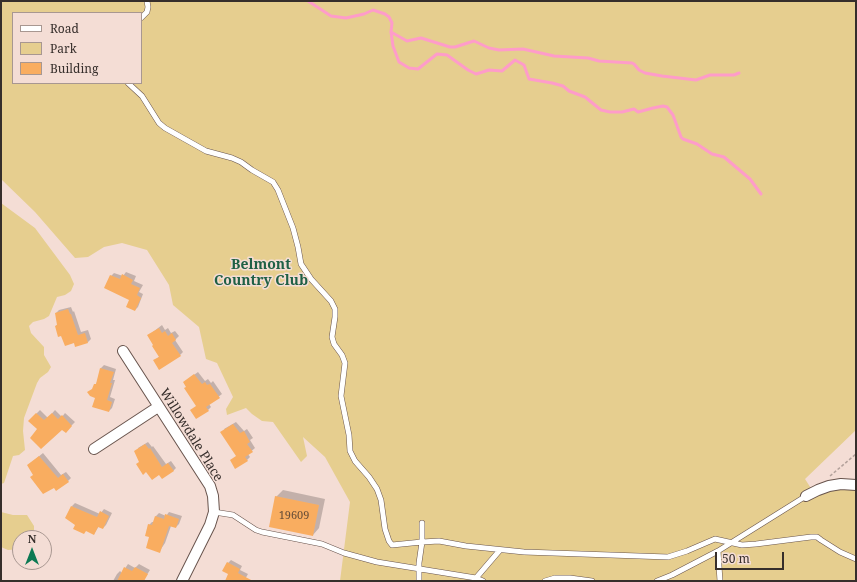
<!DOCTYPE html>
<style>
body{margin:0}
#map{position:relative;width:857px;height:582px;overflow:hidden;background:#f4ddd5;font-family:"Noto Serif",serif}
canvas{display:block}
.frame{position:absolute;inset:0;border:2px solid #362e2b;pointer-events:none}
.legend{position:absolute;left:12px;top:12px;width:130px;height:72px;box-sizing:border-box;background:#f4ddd5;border:1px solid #a89791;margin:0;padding:5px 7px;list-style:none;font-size:12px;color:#362e2b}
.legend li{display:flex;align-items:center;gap:8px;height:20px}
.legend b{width:20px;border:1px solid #a89791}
.north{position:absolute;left:12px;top:530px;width:40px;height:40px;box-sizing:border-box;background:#f4ddd5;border:1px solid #a89791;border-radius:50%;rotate:0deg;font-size:11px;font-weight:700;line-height:16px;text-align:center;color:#362e2b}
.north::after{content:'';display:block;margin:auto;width:14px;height:18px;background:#0c7953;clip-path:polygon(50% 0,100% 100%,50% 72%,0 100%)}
.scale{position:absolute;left:715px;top:552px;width:69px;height:18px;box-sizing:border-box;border:2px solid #362e2b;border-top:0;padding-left:5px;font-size:12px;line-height:14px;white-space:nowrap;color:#362e2b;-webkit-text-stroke:3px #f4ddd5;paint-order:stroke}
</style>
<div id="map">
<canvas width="857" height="582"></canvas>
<div class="frame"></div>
<ul class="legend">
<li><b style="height:5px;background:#fff"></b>Road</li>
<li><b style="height:11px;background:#e6ce8f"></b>Park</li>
<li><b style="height:11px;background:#f9ad60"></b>Building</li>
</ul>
<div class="north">N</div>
<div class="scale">50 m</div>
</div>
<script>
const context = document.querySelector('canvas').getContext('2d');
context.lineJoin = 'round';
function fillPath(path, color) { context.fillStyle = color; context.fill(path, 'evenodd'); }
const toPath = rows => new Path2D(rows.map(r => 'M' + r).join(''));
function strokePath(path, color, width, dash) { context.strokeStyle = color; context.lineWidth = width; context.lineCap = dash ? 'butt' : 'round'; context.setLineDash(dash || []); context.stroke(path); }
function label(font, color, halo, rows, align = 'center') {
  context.font = font + ' "Noto Serif",serif'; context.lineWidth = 3; context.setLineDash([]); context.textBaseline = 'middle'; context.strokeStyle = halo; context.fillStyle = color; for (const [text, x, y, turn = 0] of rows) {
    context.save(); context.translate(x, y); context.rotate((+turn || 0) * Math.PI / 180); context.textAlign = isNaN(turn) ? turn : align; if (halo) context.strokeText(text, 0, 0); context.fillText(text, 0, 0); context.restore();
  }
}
fillPath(toPath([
 [1,1,856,1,856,430,805,479,816,496,829,491,845,488,856,489,856,581,340,581,350,502,325,457,303,437,307,456,301,462,273,422,262,421,252,414,246,408,227,415,226,409,233,397,217,363,206,359,199,327,173,305,169,285,147,250,122,243,104,247,88,257,75,258,35,212,1,179],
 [13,13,141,13,141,83,13,83],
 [1,203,35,228,70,275,74,284,71,291,65,295,57,297,49,316,44,319,33,322,29,326,31,333,44,347,44,355,51,367,48,372,40,378,37,383,24,418,23,431,25,450,19,455,13,456,4,483,1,484],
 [1,512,13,515,27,515,34,526,34,534,33,538,20,538,20,549,8,550,1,547]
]), '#e6ce8f');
fillPath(toPath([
 [126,272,136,276,134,281,143,285,139,292,143,294,138,307,135,310,130,300,111,276,114,273,123,276],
 [71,307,73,312,74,311,81,332,88,330,91,339,88,342,76,346,74,342,61,335,56,326,58,323,56,313,59,310],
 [162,325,165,330,168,328,171,333,175,331,179,336,175,340,183,352,180,355,155,360,160,356,149,335],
 [104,365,116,369,113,380,115,380,110,397,115,399,112,408,109,411,96,397,89,392,94,388,97,382,101,368],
 [198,372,205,381,208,379,211,383,213,381,222,394,209,404,211,407,208,410,197,406,184,382],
 [40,410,48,418,55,410,62,417,65,413,75,422,66,431,62,428,38,429,29,421],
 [236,422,244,431,247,429,253,438,250,440,255,448,248,454,250,457,247,460,237,456,224,429],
 [148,442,152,447,153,446,166,464,171,461,176,468,173,471,159,474,140,461,138,448],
 [43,453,61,475,66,472,71,478,68,481,54,486,32,462],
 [283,490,325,499,319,528,313,535,276,497],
 [75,503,100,514,104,509,112,513,106,525,103,528,99,526,94,534,76,525,72,506],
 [169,512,182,516,179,524,176,527,171,526,165,543,159,552,150,536,149,525,152,522,154,522,156,516,159,513,166,516],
 [231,560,242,566,240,570,248,574,244,581,226,581,230,574,228,563],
 [128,564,135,568,139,564,150,570,143,581,113,581,117,574,120,571,122,573]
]), '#0003');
strokePath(toPath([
 [308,1,331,16,346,18,364,14,373,10,385,14,389,17,392,23,391,32,393,46,399,62,409,68,418,69,437,54,447,55,468,70,476,74,489,70,502,71,515,60,524,65,529,79,552,83,563,86,569,91,585,97,601,110,610,112,622,112,634,109,638,112,653,108,663,106,667,107,673,115,681,137,683,139,697,144,712,154,724,157,750,179,761,194],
 [391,32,407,41,421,38,450,47,455,47,474,41,489,48,499,50,523,49,554,56,588,58,599,61,632,63,634,64,639,70,645,73,662,76,696,80,710,75,734,75,739,73]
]), '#fe9cc9', 3);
fillPath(toPath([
 [122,274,133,280,131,284,140,288,137,295,141,298,135,311,126,307,129,300,104,288,110,275,120,279],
 [68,309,70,314,71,314,78,335,85,333,88,343,75,347,74,343,65,346,61,336,58,337,55,326,57,325,55,313],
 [159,328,162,333,165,331,168,336,172,333,176,340,172,343,181,356,159,370,153,360,159,357,152,346,153,345,147,335],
 [100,368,114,372,110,383,112,383,107,400,112,402,109,412,92,407,95,398,90,396,87,392,92,389,94,384,96,384],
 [194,374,202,384,205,382,207,385,210,384,220,398,206,407,209,411,196,419,190,410,196,406,184,388,186,387,183,382],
 [36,413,44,420,52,413,58,419,62,415,72,426,66,433,62,430,41,449,30,438,37,429,28,421],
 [233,424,240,433,244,431,250,442,247,444,253,452,245,457,248,461,235,469,230,460,236,456,220,432],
 [145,444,149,449,150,448,162,467,168,463,174,471,162,479,159,475,152,480,146,472,143,475,136,464,139,462,134,451],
 [39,456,58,478,63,474,69,482,56,491,54,488,43,494,30,477,33,475,27,465],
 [275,496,319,505,313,536,269,527],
 [71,506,97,517,100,511,109,516,103,529,98,527,94,535,86,531,84,534,73,529,75,525,65,518],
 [165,514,179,519,176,528,169,526,160,553,146,548,149,537,145,536,148,524,152,525,155,516,164,519],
 [227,562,240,569,238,573,253,581,225,581,228,574,222,571],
 [124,567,132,571,135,567,148,574,144,581,117,581]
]), '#f9ad60');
const lane = toPath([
 [141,18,147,12,148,7,147,1],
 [128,83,142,96,159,123,165,128,206,151,232,158,241,162,252,170,273,182,278,190,293,228,298,247,301,264,311,279,331,301,335,309,335,317,332,337,334,344,342,355,345,363,341,396,349,435,350,451,355,461,369,477,377,489,381,500,385,529,389,541,392,545,422,542,419,563,419,581],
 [214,512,233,515,256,530,262,532,322,544,344,553,377,562,476,578,483,581],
 [422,523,422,542,439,541,466,546,524,552,668,557,687,551,715,539,742,545,756,544,811,537,817,537,821,540,840,552,856,559],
 [718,551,720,581],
 [476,578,500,550],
 [545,581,555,578,570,578,592,581],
 [657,581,672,575,718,551,806,496]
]);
const street = toPath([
 [123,351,210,486,213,496,214,512,210,525,182,581],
 [94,449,158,407],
 [806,496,818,490,829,486,841,484,856,485]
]);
strokePath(lane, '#68544d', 6);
strokePath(street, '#68544d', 12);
strokePath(toPath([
 [830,476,856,454]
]), '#b3a19b', 1.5, [3, 2]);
strokePath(lane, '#fff', 5);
strokePath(street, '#fff', 10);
label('11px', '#674e38', null, [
 ["19609",294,516]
]);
label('13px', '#362e2b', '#f4ddd5', [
 ["Willowdale Place",191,435,58]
]);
label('bold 14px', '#1f6045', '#f4ddd5', [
 ["Belmont",261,265],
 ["Country Club",261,281]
]);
</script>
